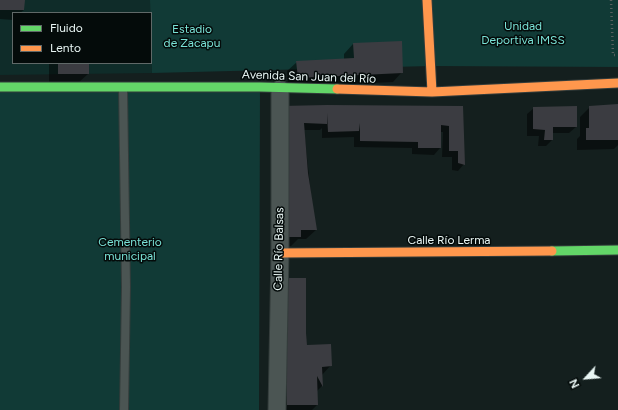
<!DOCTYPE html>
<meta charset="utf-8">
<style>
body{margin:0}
#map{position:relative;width:618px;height:410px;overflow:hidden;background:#141f1e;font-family:Figtree,sans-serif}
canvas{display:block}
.legend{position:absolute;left:12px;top:12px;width:140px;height:52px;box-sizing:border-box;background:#040b0a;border:1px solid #606968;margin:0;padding:5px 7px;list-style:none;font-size:12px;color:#e9f6f4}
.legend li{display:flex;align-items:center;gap:8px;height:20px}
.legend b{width:20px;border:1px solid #606968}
.north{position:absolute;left:566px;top:358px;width:40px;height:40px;-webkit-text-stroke:3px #040b0a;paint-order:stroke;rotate:244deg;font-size:11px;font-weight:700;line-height:16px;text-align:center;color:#e9f6f4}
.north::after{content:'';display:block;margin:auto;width:14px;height:18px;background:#e9f6f4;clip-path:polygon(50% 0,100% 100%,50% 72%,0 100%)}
</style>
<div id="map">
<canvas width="618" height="410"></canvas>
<ul class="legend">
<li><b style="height:5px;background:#63d668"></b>Fluido</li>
<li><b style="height:5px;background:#ff974d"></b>Lento</li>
</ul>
<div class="north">N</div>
</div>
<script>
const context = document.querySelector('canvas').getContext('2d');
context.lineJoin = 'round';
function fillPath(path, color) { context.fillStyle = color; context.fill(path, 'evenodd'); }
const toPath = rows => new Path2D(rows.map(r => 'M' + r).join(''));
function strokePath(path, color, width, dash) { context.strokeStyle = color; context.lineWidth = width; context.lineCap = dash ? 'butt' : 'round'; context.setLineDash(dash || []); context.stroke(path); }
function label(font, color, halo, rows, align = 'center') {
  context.font = font + ' Figtree,sans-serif'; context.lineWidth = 3; context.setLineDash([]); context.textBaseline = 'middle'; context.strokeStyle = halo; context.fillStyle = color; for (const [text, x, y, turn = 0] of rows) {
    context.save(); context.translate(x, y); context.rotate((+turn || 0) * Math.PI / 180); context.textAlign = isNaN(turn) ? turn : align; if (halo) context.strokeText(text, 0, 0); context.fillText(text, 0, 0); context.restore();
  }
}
fillPath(toPath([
 [0,0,150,0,150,13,13,13,13,63,151,63,151,37,152,73,0,75]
]), '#0f2c29');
fillPath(toPath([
 [150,0,618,0,618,67,431,66,152,73],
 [0,87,260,87,259,410,0,410]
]), '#113a36');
fillPath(toPath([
 [0,0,24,0,24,10,20,13,13,13,13,20,0,19],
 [353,44,402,72,393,82,288,87,287,71,297,62,344,59,344,54],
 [49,63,88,63,88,74,78,83,49,83],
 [618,105,618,145,614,149,577,150,577,139,580,136,580,117,590,107],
 [462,107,464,164,458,171,452,170,452,157,442,157,443,132,440,132,440,148,434,155,412,154,412,148,354,147,354,137,322,138,322,128,320,130,304,130,312,204,316,230,306,239,298,239,291,246,280,246,275,114],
 [534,108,576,127,569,133,552,133,552,140,546,146,538,146,539,136,527,136,527,114],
 [276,289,305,333,307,346,331,365,322,375,322,386,317,391,317,405,312,410,281,410]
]), '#0007');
fillPath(toPath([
 [0,0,25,0,24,10,0,10],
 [402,41,403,73,298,78,296,61,354,58,353,43],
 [58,63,89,63,89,74,58,74],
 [618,104,618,140,586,140,586,128,589,128,589,106],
 [327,105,463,106,465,165,458,163,458,151,449,151,449,126,441,125,441,148,418,148,418,142,360,141,360,123,359,131,328,132,327,113,327,124,304,123,308,173,317,230,301,230,301,237,289,237,288,182,281,106],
 [577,106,577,127,553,127,553,140,544,140,545,130,533,129,533,107],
 [285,278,306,278,306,333,307,345,331,344,332,366,322,367,323,387,317,376,318,405,287,405]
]), '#3b3c41');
const lane = toPath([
 [123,88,126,287,124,410]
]);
const street = toPath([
 [277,410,280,253,280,89]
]);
const fast = toPath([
 [0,87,260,87,337,89],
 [552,251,618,250]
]);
const slow = toPath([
 [427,0,432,92],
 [337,89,432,92,618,83],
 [280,253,552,251]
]);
strokePath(lane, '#333c3b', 10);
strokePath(street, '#333c3b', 19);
strokePath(fast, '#333c3b', 11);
strokePath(slow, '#333c3b', 11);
strokePath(toPath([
 [611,0,613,55,618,55]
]), '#575f5e', 2.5, [1, 3]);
strokePath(lane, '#4b5553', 8);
strokePath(street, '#4b5553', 17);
strokePath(fast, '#63d668', 9);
strokePath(slow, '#ff974d', 9);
label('12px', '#7ae3d7', '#040b0a', [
 ["Unidad",523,26],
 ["Deportiva IMSS",523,40],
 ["Estadio",192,29],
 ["de Zacapu",192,43],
 ["Cementerio",130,242],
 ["municipal",130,256]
]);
label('12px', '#e9f6f4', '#040b0a', [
 ["Avenida San Juan del Río",309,77,2],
 ["Calle Río Lerma",449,240],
 ["Calle Río Balsas",279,249,-89]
]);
</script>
